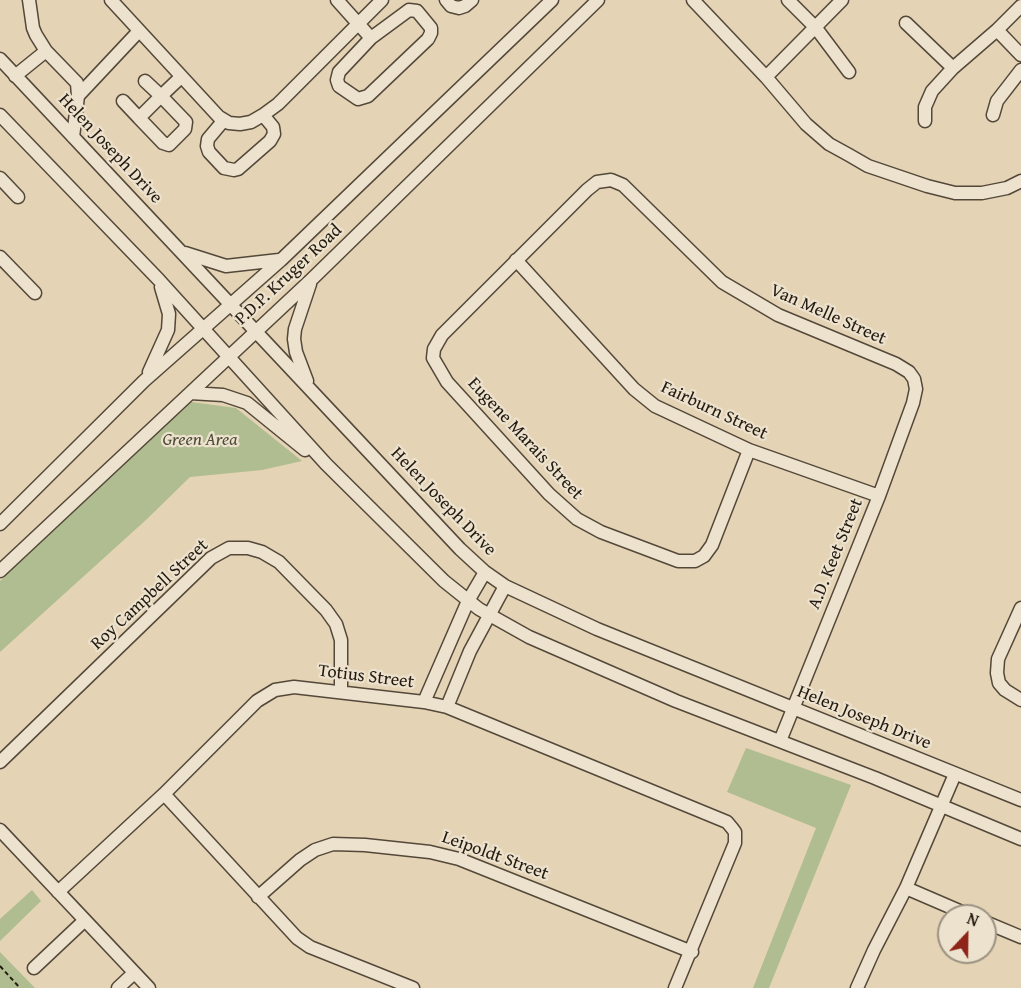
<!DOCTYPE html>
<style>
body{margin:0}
#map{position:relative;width:1021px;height:988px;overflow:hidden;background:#e4d3b4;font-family:"Gentium Book Plus",serif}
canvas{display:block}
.north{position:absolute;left:937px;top:904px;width:60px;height:60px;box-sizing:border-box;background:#ede2ce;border:2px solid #9c9282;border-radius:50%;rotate:22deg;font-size:16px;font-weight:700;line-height:24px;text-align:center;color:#231a10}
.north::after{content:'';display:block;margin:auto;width:21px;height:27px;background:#8f2418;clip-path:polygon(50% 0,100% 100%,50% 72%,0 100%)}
</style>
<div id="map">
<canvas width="1021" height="988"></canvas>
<div class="north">N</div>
</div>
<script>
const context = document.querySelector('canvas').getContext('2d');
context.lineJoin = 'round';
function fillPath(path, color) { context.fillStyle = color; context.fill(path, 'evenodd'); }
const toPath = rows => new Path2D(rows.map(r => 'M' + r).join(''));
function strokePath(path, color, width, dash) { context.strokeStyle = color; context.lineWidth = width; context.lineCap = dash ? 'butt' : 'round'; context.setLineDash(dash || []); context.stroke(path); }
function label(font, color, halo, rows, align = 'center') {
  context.font = font + ' "Gentium Book Plus",serif'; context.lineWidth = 4.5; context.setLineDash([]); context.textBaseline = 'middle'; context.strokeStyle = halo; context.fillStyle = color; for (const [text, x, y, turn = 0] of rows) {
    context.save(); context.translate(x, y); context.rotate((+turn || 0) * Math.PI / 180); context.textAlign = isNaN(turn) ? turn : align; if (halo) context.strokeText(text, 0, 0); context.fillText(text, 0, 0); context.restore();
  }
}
fillPath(toPath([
 [184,401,236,408,302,461,262,470,190,477,147,519,0,652,0,581],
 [746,748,851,785,769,988,753,988,816,828,727,792],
 [32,890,41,901,0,941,0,919],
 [0,952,35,988,0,988]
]), '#b0bd90');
const minor = toPath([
 [29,0,33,28,36,35,46,51,77,83,78,96,73,137],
 [111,0,219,117,229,123,240,124,251,122,263,115,278,104,382,0],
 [337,0,371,38],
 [446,0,451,6,459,8,465,6,472,0],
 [693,0,766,77,806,124,829,144,849,155,868,166,927,186,955,193,982,193,1007,188,1021,181],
 [788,0,816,28,849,72],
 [409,10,417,11,431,28,431,33,428,39,368,96,358,99,339,86,337,80,339,72,371,38,409,10],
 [906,23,953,68],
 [997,30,1021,55],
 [0,59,460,549,485,572,505,586,597,629,1021,800],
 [15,76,46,51],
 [766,77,842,0],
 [145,81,161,96,186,122,185,129,169,145,163,143,139,118,161,96,181,77],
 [78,96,139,31],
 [123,101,139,118],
 [0,115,159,280,326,464,444,581,479,609,529,637,676,701,875,778,1021,839],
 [993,115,997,101,1021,70],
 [224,120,208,139,207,146,209,152,224,168,234,170,238,169,270,141,274,134,273,127,263,115],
 [925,121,925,107,932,91,953,68,997,30,1021,6],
 [0,178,18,197],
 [185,253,226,266,279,260],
 [0,257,35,293],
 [516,260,634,389,655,406,749,450,879,496],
 [149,372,168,330,169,314,161,287],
 [307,381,296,352,294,339,295,329,310,284],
 [190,393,223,395,247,403,305,450],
 [749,450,712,545,704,556,695,561,678,561,601,532,577,519,549,494,447,382,433,358,434,349,442,335,587,190,597,182,611,180,623,185,722,282,778,315,896,364,909,372,914,379,916,389,913,403,879,496,780,741],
 [0,524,144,381,281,260,552,0],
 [0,571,311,280,598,0],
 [1021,608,998,659,997,673,999,683,1005,690,1021,700],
 [424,702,468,601,485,572],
 [447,707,470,651,505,586],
 [0,762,211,558,229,548,248,548,262,552,279,562,326,610,336,624,341,640,341,692],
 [164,794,297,938,310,947,413,988],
 [0,830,149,988],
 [906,888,971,916],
 [58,892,164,794,257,701,275,690,294,687,424,702,447,707,727,822,732,828,735,832,735,843,675,988],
 [258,897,300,860,315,850,333,844,365,845,430,852,459,859,692,952],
 [985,922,1021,937],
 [34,968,85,920],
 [118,988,134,973],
 [857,988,874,950,906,888,955,774]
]);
strokePath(minor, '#534839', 15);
strokePath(toPath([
 [0,966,20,988]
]), '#231a10', 2, [4.5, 3]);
strokePath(minor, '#ede2ce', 12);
label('18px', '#231a10', '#ede2ce', [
 ["Helen Joseph Drive",110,149,47],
 ["P.D.P. Kruger Road",289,275,-43],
 ["Van Melle Street",828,315,24],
 ["Fairburn Street",714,411,25],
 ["Eugene Marais Street",525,439,47],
 ["Helen Joseph Drive",443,502,46],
 ["A.D. Keet Street",836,554,-68],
 ["Roy Campbell Street",150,595,-43],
 ["Totius Street",366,677,7],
 ["Helen Joseph Drive",864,718,22],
 ["Leipoldt Street",495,856,20]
]);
label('italic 18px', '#4d4b36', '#ede2ce', [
 ["Green Area",200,440]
]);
</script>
